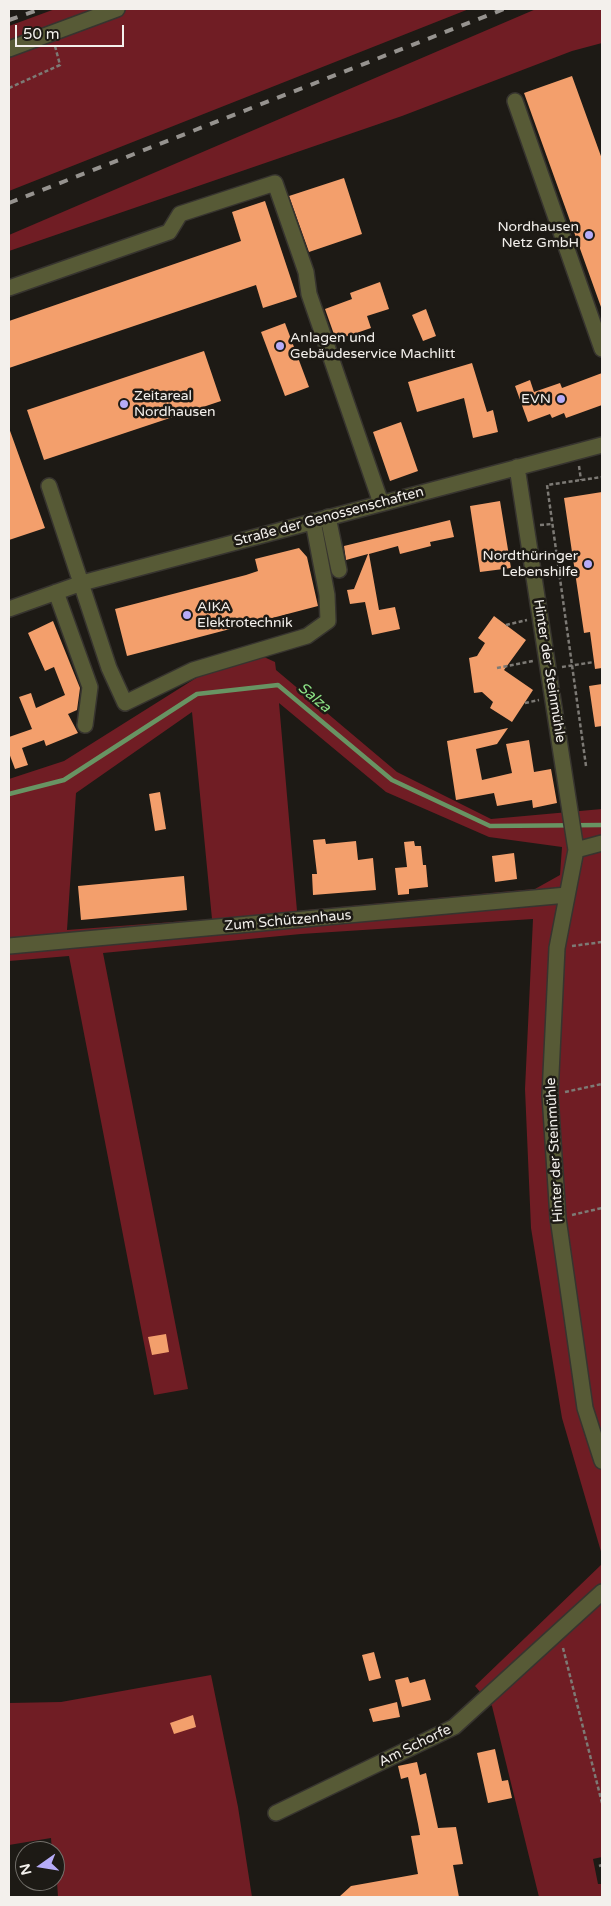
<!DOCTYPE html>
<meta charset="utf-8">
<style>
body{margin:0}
#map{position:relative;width:611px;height:1906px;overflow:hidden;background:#1d1a15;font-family:"Varela Round",sans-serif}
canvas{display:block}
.frame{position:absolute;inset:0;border:10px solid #f3f0ec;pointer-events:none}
.north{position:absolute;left:15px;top:1841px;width:50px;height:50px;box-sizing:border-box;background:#1d1a15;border:1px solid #73706b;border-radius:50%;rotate:257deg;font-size:14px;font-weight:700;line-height:20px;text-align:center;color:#f3f0ec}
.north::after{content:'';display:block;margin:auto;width:18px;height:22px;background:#b6acf8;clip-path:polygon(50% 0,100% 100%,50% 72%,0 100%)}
.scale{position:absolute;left:15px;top:25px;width:109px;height:22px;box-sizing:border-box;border:2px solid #f3f0ec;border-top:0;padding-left:6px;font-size:15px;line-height:18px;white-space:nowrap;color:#f3f0ec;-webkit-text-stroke:4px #1d1a15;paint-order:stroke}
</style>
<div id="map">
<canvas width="611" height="1906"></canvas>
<div class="frame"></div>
<div class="north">N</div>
<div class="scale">50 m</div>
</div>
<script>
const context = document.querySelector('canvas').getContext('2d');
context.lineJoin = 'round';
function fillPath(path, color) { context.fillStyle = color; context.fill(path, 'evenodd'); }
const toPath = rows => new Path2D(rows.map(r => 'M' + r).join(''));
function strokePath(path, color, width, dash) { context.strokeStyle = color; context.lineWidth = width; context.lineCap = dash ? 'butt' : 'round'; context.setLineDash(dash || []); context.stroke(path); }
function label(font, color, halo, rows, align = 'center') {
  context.font = font + ' "Varela Round",sans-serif'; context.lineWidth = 5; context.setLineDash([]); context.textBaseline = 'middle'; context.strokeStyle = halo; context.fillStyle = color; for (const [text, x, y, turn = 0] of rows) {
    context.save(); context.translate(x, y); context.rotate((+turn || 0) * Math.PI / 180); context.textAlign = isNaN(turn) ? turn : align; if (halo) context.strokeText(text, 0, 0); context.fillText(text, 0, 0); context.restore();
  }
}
fillPath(toPath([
 [55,9,469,9,9,191,9,26],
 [536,9,602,9,602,43,572,51,402,116,9,251,9,235],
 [264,657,275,662,276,670,397,772,491,819,602,809,602,1555,562,1418,531,1228,525,1089,533,919,301,934,103,953,188,1389,154,1395,69,956,9,961,9,779,64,761,204,673],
 [279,703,386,792,489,837,562,847,560,875,535,889,297,911],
 [192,712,212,919,67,930,76,793],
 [602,1564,602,1857,593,1859,598,1884,602,1884,602,1897,539,1897,492,1706,475,1686],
 [211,1675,238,1807,252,1897,58,1897,55,1851,52,1851,51,1838,9,1845,9,1703,61,1702]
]), '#701d24');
strokePath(toPath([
 [9,794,64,780,197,694,278,685,392,780,490,826,602,825]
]), '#689463', 4.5);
fillPath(toPath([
 [572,76,602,159,601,307,524,93],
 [344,178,362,234,309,252,289,196],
 [265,201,297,297,263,308,256,285,9,368,9,321,241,241,232,212],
 [380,282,389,309,367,316,371,328,336,340,325,309,352,299,350,293],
 [426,309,436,336,423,341,412,315],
 [285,323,309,387,285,396,261,332],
 [204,351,221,401,44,460,27,410],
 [472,363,487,412,493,410,498,432,473,438,464,398,417,412,408,382],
 [602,373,602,405,566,418,564,413,552,418,550,414,528,422,515,386,530,380,534,392,560,383,562,388],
 [401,422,418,471,390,481,373,432],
 [9,428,45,528,9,540],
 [602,492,602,668,595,669,590,632,584,633,564,498],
 [500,501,511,568,480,572,470,506],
 [450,520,454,537,430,542,431,546,400,554,398,546,369,554,379,610,395,607,400,629,372,635,365,602,350,604,347,590,354,589,368,554,346,560,344,546],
 [299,548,307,557,318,606,127,656,115,609,246,575,258,571,255,559],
 [494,616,526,640,504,670,533,690,512,722,490,708,493,702,482,692,474,693,469,658,477,656,485,643,478,638],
 [53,621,80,688,77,710,68,714,78,733,46,746,44,740,22,748,28,765,15,769,9,753,9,737,32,729,19,697,31,693,36,708,65,695,54,667,45,671,28,633],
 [602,684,602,726,595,727,589,686],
 [508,728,497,744,476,749,482,780,512,773,506,744,529,740,534,772,551,769,557,803,533,808,532,800,497,806,494,793,456,800,447,741],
 [160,792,166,829,155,831,149,794],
 [325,839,326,844,356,841,358,860,373,858,376,890,313,895,312,874,317,874,313,840],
 [414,841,415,846,421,846,423,865,426,865,428,887,409,889,409,894,398,895,395,868,407,867,404,842],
 [514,853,517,879,495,882,492,856],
 [184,876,187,910,81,920,78,886],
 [166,1334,169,1352,152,1355,148,1337],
 [374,1652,381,1678,369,1681,362,1655],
 [408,1677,410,1683,425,1679,431,1700,402,1707,395,1680],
 [397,1702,400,1717,373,1722,369,1709],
 [193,1715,196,1727,174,1734,170,1723],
 [495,1749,502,1781,508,1780,512,1798,488,1803,477,1753],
 [417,1762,420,1775,426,1773,438,1828,456,1827,463,1864,453,1865,459,1897,339,1897,351,1886,418,1874,411,1836,420,1835,418,1824,408,1777,401,1779,398,1766]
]), '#f39f6c');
const minor = toPath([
 [9,49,117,9],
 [515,101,602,349],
 [9,288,169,232,180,214,275,183,306,272,309,294,381,503],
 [517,467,576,850,557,948,550,1095,558,1218,585,1408,602,1461],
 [49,486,109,668,125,703,193,670,307,636,328,621,327,595,313,521],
 [328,517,339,570],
 [56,592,90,687,85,725],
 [9,609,82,583,602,445],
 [576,850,602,843],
 [9,946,567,895],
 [276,1813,454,1727,602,1592]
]);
strokePath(minor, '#37342f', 18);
strokePath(toPath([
 [9,88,60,65,55,46],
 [579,466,581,480],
 [540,525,552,524],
 [506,625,527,620],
 [562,667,594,662],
 [497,668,533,661],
 [525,703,539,700],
 [586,766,547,485,602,477],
 [572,946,602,942],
 [565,1092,602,1084],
 [572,1215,602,1208],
 [563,1648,602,1803],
 [599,1866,602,1865]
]), '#7d7a75', 2.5, [4, 2.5]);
strokePath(minor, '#575a36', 15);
strokePath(toPath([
 [9,20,41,9],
 [9,203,504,9]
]), '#96938f', 4, [9, 9]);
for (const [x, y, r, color] of [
 [589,235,5,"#b6acf8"],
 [280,346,5,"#b6acf8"],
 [561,399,5,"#b6acf8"],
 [124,404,5,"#b6acf8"],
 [588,564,5,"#b6acf8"],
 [187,615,5,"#b6acf8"]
]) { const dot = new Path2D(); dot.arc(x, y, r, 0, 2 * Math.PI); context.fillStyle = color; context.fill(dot); strokePath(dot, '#1d1a15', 2); }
label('14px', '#f3f0ec', '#1d1a15', [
 ["Nordhausen",579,227],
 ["Netz GmbH",579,243],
 ["Anlagen und",290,338,"left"],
 ["Gebäudeservice Machlitt",290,354,"left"],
 ["Zeitareal",134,396,"left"],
 ["Nordhausen",134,412,"left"],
 ["EVN",551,399],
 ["Nordthüringer",578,556],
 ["Lebenshilfe",578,572],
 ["AIKA",197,607,"left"],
 ["Elektrotechnik",197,623,"left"]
], 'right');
label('14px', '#f3f0ec', '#1d1a15', [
 ["Straße der Genossenschaften",329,517,-15],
 ["Hinter der Steinmühle",549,671,81],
 ["Zum Schützenhaus",288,921,-5],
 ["Hinter der Steinmühle",555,1150,-93],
 ["Am Schorfe",415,1746,-26]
]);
label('italic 15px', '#8ce185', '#1d1a15', [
 ["Salza",314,698,40]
]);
</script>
